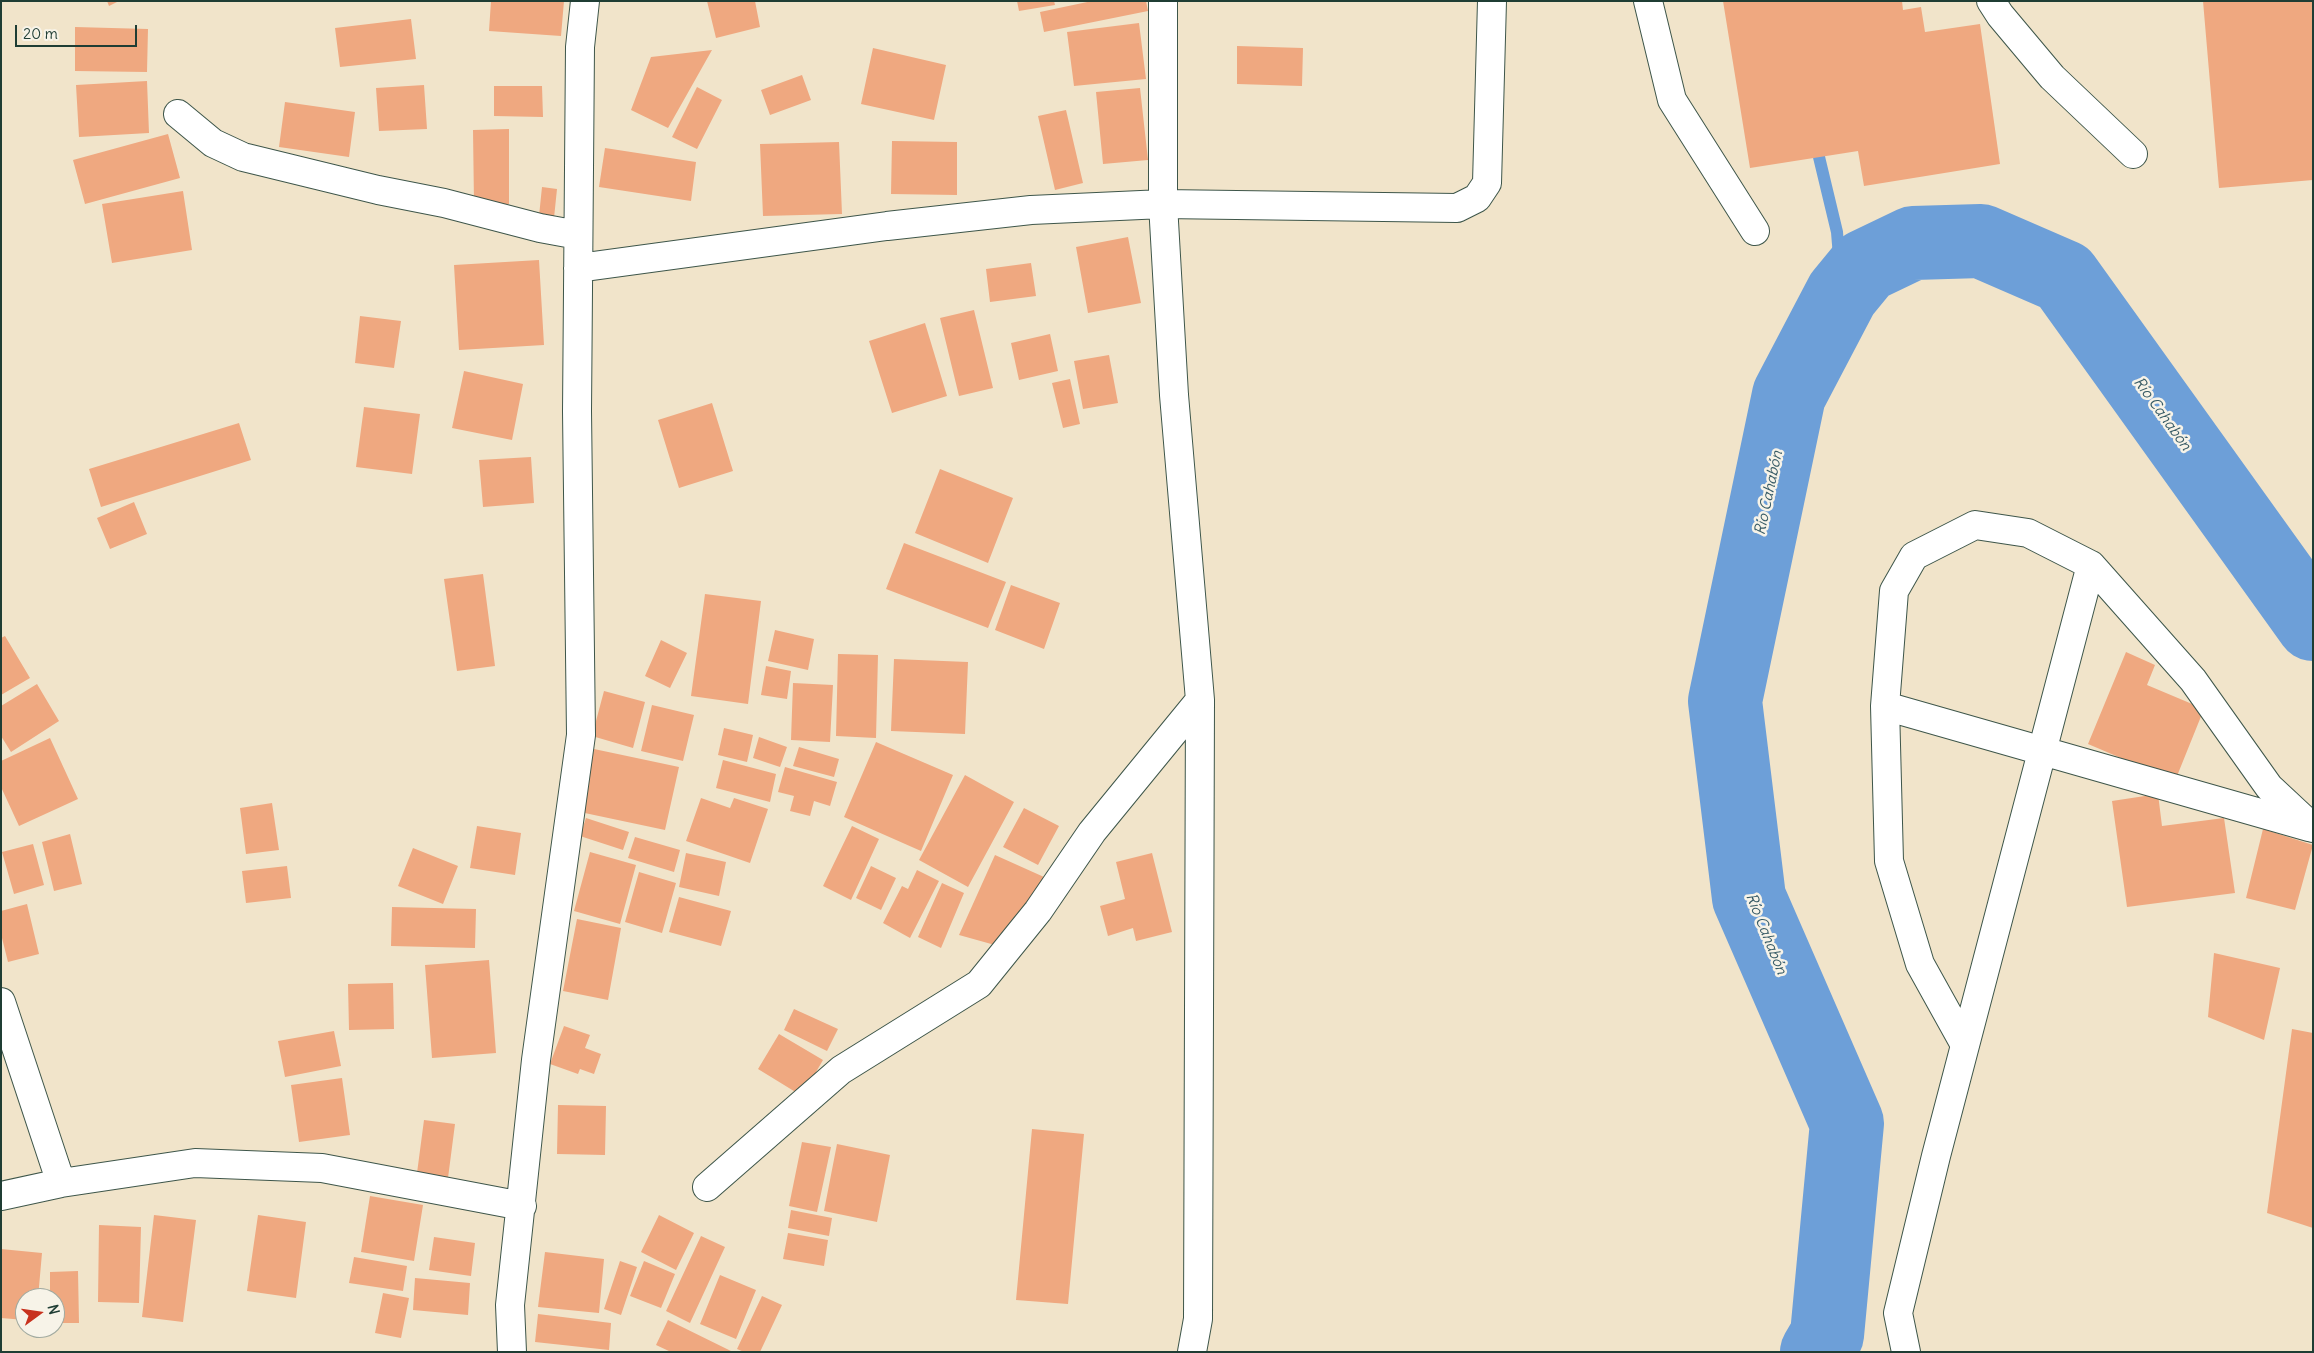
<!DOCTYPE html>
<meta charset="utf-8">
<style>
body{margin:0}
#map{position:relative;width:2314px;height:1353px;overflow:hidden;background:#f1e4ca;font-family:Delius,sans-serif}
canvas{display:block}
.frame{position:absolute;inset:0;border:2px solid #1f3d34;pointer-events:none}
.north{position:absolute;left:15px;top:1288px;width:50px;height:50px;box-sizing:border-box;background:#f7f3e8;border:1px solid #a1aaa0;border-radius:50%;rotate:76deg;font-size:14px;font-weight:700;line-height:20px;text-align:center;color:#1f3d34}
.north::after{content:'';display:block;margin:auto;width:18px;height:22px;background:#c8321e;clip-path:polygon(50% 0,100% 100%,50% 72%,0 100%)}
.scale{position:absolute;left:15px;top:25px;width:122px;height:22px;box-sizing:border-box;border:2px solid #1f3d34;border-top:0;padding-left:6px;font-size:15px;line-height:18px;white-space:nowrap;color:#1f3d34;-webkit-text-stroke:4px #f7f3e8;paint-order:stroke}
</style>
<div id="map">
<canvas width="2314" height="1353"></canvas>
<div class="frame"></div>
<div class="north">N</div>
<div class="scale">20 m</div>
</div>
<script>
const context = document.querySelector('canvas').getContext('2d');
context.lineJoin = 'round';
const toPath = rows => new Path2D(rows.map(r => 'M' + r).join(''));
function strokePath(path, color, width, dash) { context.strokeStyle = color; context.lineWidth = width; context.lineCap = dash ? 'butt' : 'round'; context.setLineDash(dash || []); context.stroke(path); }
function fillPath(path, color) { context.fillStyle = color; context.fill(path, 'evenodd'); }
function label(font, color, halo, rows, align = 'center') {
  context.font = font + ' Delius,sans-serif'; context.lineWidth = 5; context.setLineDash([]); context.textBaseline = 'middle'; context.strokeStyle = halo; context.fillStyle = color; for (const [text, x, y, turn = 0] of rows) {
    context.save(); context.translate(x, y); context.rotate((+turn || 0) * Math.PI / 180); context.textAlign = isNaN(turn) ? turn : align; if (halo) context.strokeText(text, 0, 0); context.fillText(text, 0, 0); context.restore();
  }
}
strokePath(toPath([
 [1819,157,1837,232,1842,294]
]), '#6d9fd8', 12);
strokePath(toPath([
 [1817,1352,1827,1335,1847,1123,1749,898,1725,701,1789,395,1842,294,1865,266,1913,243,1981,241,2064,277,2313,624]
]), '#6d9fd8', 74);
fillPath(toPath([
 [107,1,119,1,109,6],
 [491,1,564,1,561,36,489,31],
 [707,1,755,1,760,27,716,38],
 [1017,1,1054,1,1055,5,1019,11],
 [1092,1,1146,1,1148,11,1044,32,1040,12],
 [1723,1,1902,1,1903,10,1921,7,1925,32,1980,24,2000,164,1864,186,1858,151,1750,168],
 [2203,1,2313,1,2313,180,2219,188],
 [411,19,416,59,340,67,335,28],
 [1139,23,1146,79,1074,86,1067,32],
 [75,27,148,29,147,72,75,71],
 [1237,46,1303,48,1302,86,1237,84],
 [873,48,946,65,934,120,861,104],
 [712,50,668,128,631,110,651,57],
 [802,75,811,100,770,115,761,90],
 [147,81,149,133,79,137,76,85],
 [424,85,427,129,379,131,376,88],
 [494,86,542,86,543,117,494,116],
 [697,87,722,100,697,149,672,137],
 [1140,88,1148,160,1103,164,1096,92],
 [285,102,355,112,349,157,279,147],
 [1066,110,1083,183,1055,190,1038,116],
 [509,129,509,204,474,204,473,130],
 [168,134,180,178,85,204,73,160],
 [892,141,957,142,957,195,891,194],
 [839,142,842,214,763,216,760,144],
 [605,148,696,162,691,201,599,187],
 [542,187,557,189,554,218,539,216],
 [183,191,192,250,112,263,102,204],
 [1128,237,1141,303,1088,313,1076,247],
 [539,260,544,345,459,350,454,265],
 [1031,263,1036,296,990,302,986,269],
 [974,310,993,388,959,396,940,318],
 [360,316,401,321,394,368,355,363],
 [925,323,947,396,892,413,869,341],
 [1050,334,1058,371,1019,380,1011,343],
 [1109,355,1118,403,1083,409,1074,361],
 [464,371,523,384,512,440,452,428],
 [1070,379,1080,424,1063,428,1052,383],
 [712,403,733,471,679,488,658,420],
 [364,407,420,414,412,474,356,467],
 [239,423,251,460,101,507,89,469],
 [531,457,534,503,483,507,479,460],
 [940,469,1013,498,988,563,915,533],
 [134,502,147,534,110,549,97,518],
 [904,543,1006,582,988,628,886,589],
 [483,574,495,666,457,671,444,579],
 [1011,585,1060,603,1044,649,995,630],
 [705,594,761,601,748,704,691,696],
 [775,630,814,639,808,670,768,661],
 [5,636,30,678,1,695,1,638],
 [661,640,687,653,670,688,645,676],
 [2126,652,2155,665,2147,685,2204,709,2175,781,2088,744],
 [838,654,878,655,876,738,836,736],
 [894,659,968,662,965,734,891,731],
 [766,666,791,671,787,699,761,695],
 [793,683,833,685,830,742,791,740],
 [37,684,59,721,11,752,1,736,1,706],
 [604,691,645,702,633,748,592,736],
 [652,705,694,715,683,761,641,751],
 [724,728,753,735,747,762,718,755],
 [759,737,787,747,780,767,753,758],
 [50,738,78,799,19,826,1,787,1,761],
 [876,742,953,775,921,851,844,817],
 [799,747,839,759,834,777,793,766],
 [594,749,679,767,665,830,580,812],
 [723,760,776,774,770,802,716,788],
 [785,767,837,782,830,806,814,801,810,816,790,811,794,796,778,792],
 [965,775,1014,802,968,887,919,860],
 [2158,794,2162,826,2224,818,2235,893,2127,907,2112,801],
 [701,798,730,808,734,798,768,809,750,863,686,841],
 [272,803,279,850,246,854,240,808],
 [1024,808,1059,826,1038,865,1003,847],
 [586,818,629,832,623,850,580,836],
 [477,826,521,833,515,875,470,868],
 [852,826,879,839,851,900,823,886],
 [2263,829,2313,845,2295,910,2246,898],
 [70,834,82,884,54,891,42,842],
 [635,837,680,850,674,872,628,858],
 [33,844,44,885,14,894,2,852],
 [413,848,458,866,443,904,398,886],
 [590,852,636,865,620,924,574,911],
 [686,853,726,862,719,896,679,887],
 [1152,853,1172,932,1136,941,1133,928,1108,936,1100,906,1125,899,1116,862],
 [995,855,1044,877,1002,947,959,935],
 [287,866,291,898,246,903,242,871],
 [871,866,896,878,881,910,856,898],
 [917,870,939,881,910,938,883,923,902,886,908,889],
 [639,872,676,883,662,933,625,922],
 [942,883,964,893,941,948,918,937],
 [679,897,731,911,721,946,669,932],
 [27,904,39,954,8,962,1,934,1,911],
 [392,907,476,909,475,948,391,946],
 [577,919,621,928,608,1000,563,991],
 [2214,953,2280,968,2264,1040,2208,1017],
 [489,960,496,1053,432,1058,425,965],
 [393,983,394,1029,349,1030,348,984],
 [794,1009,838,1029,827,1051,784,1030],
 [564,1026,590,1035,585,1048,601,1054,594,1074,580,1069,578,1074,550,1064],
 [2292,1029,2313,1033,2313,1228,2267,1213],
 [334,1031,341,1066,285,1077,278,1041],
 [779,1034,823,1060,802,1096,758,1069],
 [342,1078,350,1135,299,1142,291,1085],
 [558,1105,606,1106,605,1155,557,1154],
 [424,1120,455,1124,448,1178,417,1173],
 [1032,1129,1084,1134,1068,1304,1016,1300],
 [802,1142,831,1147,817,1212,789,1206],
 [837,1144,890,1155,877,1222,824,1211],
 [370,1196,423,1205,414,1261,361,1252],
 [791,1210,832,1218,829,1236,788,1228],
 [154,1215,196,1220,183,1322,142,1317],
 [258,1215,306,1222,296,1298,247,1291],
 [659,1215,694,1233,676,1270,641,1252],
 [99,1225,141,1227,139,1303,98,1302],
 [788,1233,828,1240,824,1266,783,1259],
 [701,1236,725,1247,690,1323,666,1311],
 [434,1237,475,1243,471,1276,429,1270],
 [1,1249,42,1253,38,1298,25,1298,25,1320,1,1318],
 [545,1252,604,1259,599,1313,538,1307],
 [354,1257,407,1266,403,1291,349,1283],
 [620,1261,637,1267,621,1315,604,1309],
 [644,1261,675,1274,661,1308,630,1296],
 [78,1271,79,1323,55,1323,55,1298,50,1298,50,1272],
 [720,1275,756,1290,736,1339,700,1324],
 [415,1278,470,1283,468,1315,413,1310],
 [383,1293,409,1298,401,1338,375,1333],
 [762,1296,782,1305,760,1352,744,1352,737,1349],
 [538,1314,611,1323,609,1350,535,1342],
 [668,1320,733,1352,671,1352,656,1345]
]), '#efa880');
const minor = toPath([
 [1163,1,1163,204,1174,395,1200,700,1198,1319,1192,1352],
 [1648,1,1672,100,1755,231],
 [1991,1,2000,15,2052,77,2133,154],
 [178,114,213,143,243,157,378,190,444,203,540,228,578,235],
 [578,268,887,226,1031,210,1163,204,1457,208,1477,198,1487,183,1492,1],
 [1885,706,2309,827],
 [1,1002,61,1183],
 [1965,1045,1920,964,1889,861,1885,706,1894,591,1914,556,1975,525,2028,533,2091,565,2193,680,2269,787,2313,828],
 [707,1187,841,1070,979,984,1038,911,1092,832,1200,700],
 [1,1196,61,1183,195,1163,322,1168,522,1206],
 [512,1352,510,1305,536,1060,581,735,577,411,580,47,585,1],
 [1906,1352,1898,1313,1936,1156,2091,565]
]);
strokePath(minor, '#3e564a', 30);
strokePath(minor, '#fff', 28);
label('italic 15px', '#365a65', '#f7f3e8', [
 ["Río Cahabón",2162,414,54],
 ["Río Cahabón",1769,493,-78],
 ["Río Cahabón",1766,934,68]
]);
</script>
